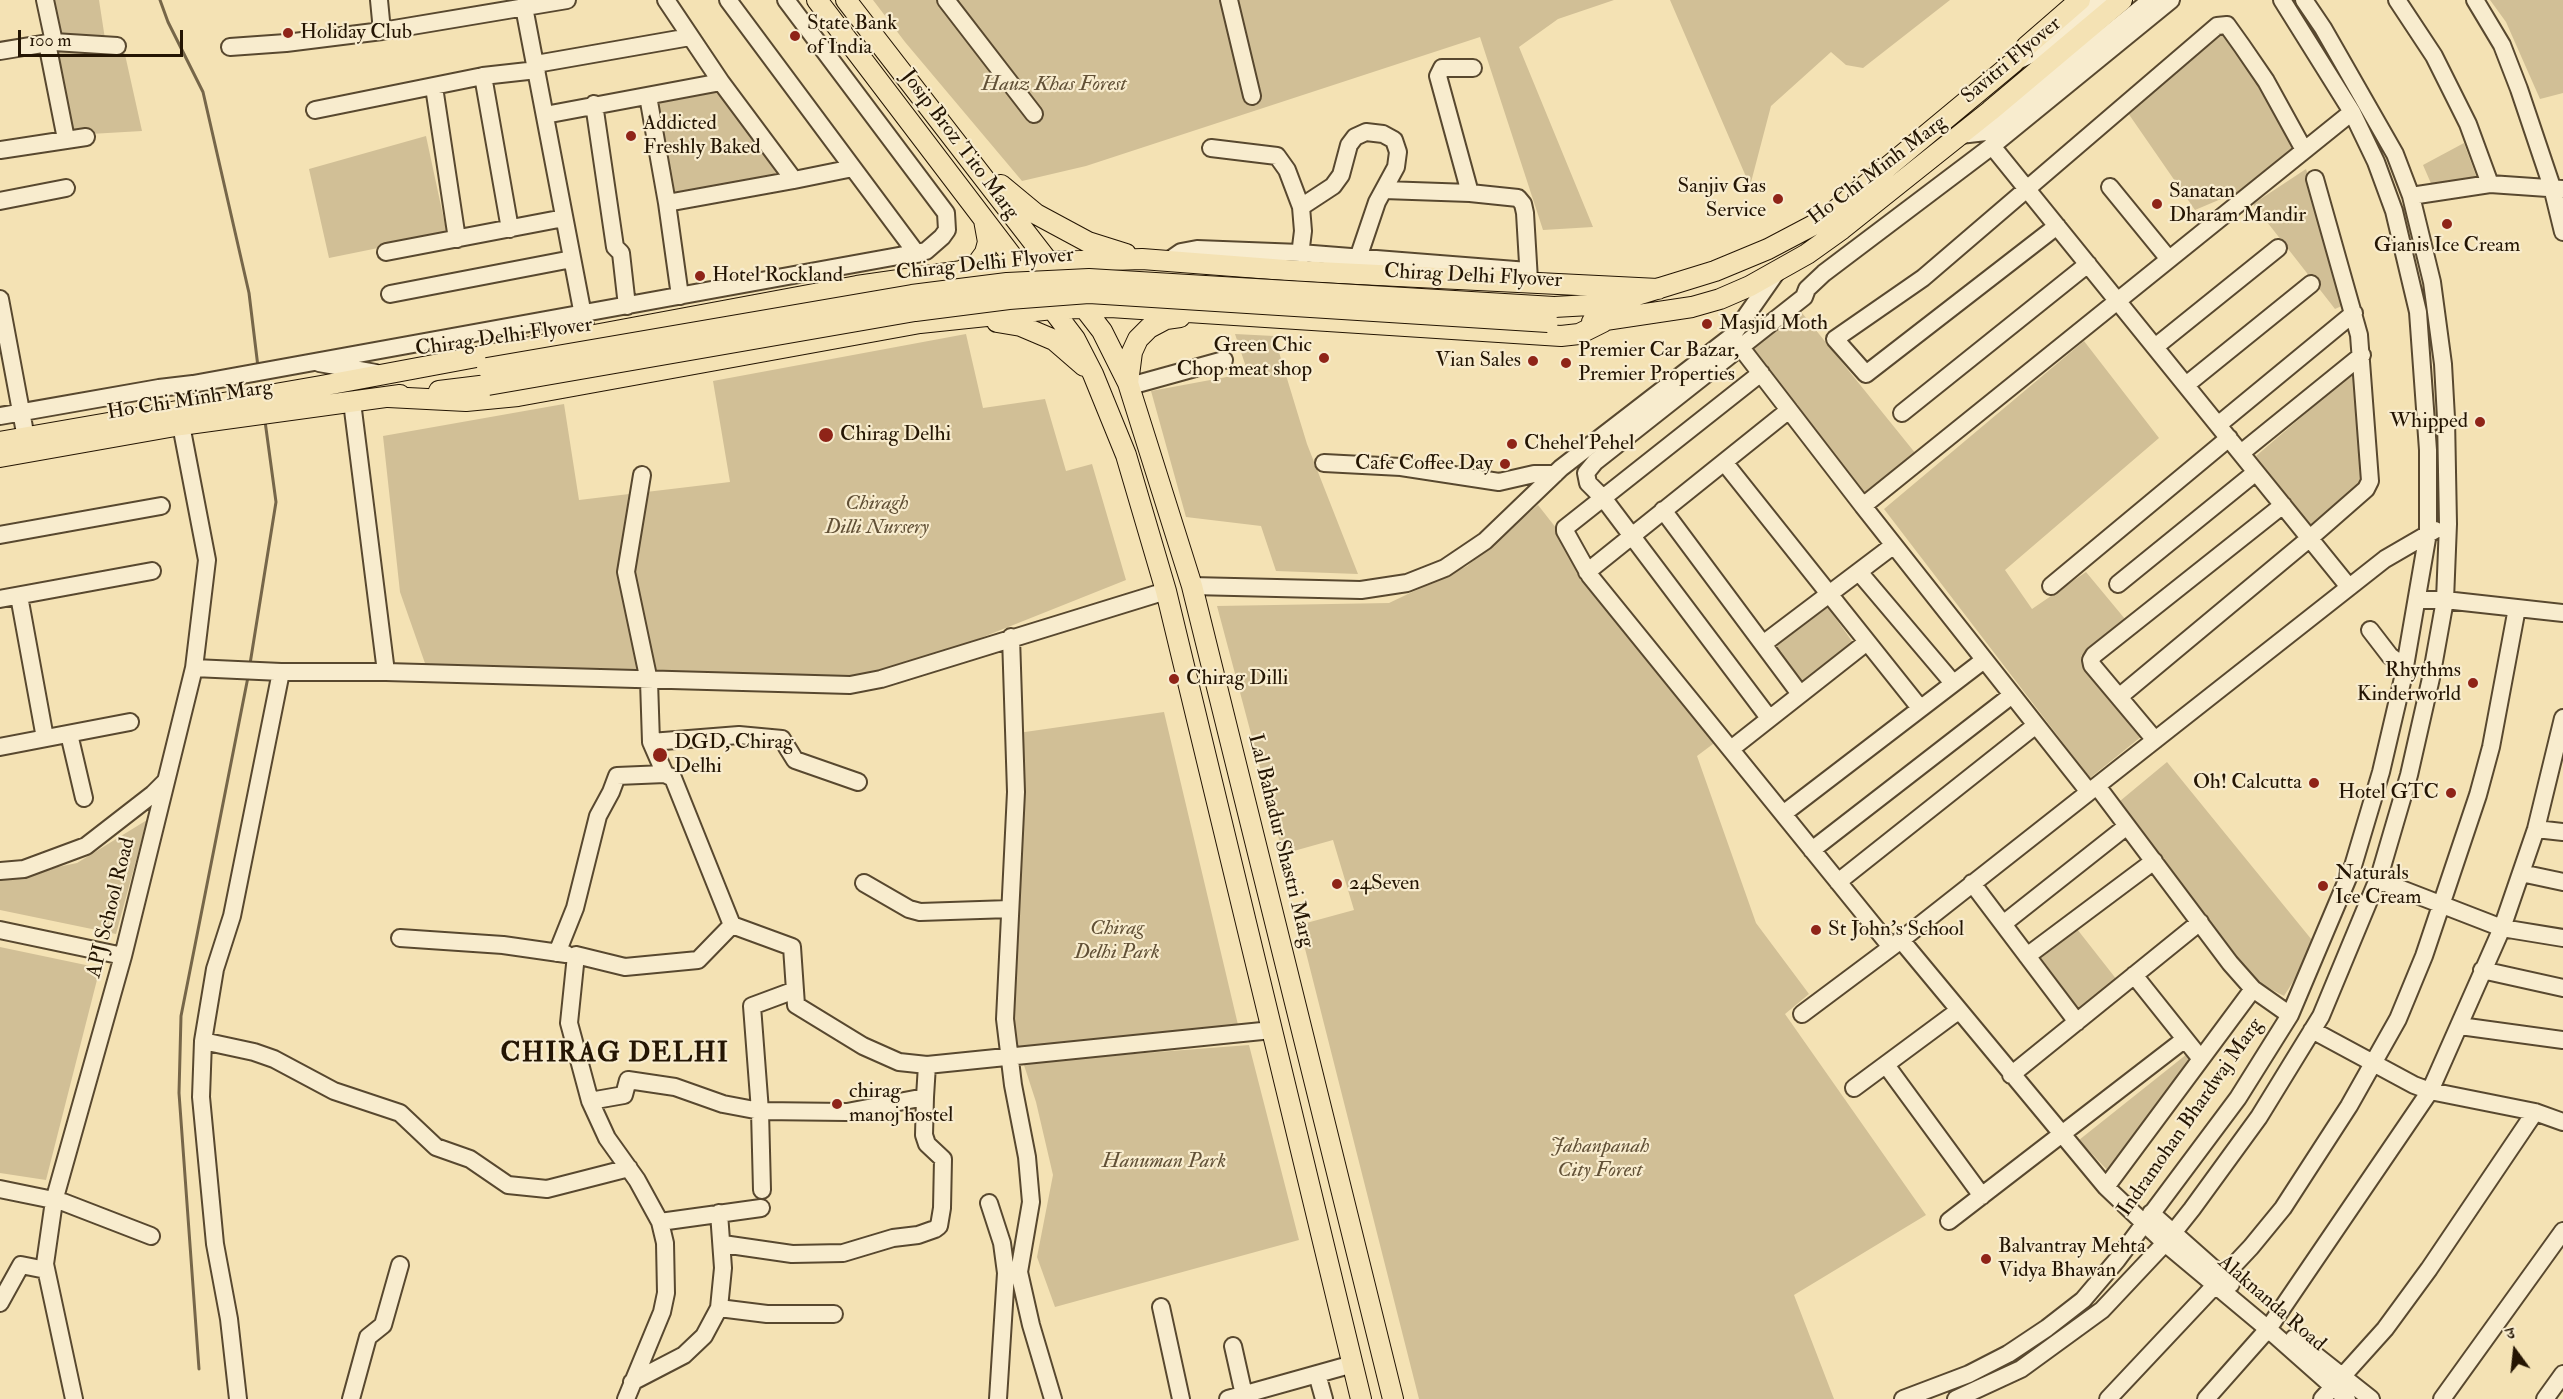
<!DOCTYPE html>
<meta charset="utf-8">
<style>
body{margin:0}
#map{position:relative;width:2563px;height:1399px;overflow:hidden;background:#f4e2b4;font-family:"IM FELL Double Pica","Noto Serif Devanagari",serif}
canvas{display:block}
.north{position:absolute;left:2485px;top:1321px;width:60px;height:60px;-webkit-text-stroke:4px #f8ecce;paint-order:stroke;rotate:345deg;font-size:16px;font-weight:700;line-height:24px;text-align:center;color:#241503}
.north::after{content:'';display:block;margin:auto;width:21px;height:27px;background:#241503;clip-path:polygon(50% 0,100% 100%,50% 72%,0 100%)}
.scale{position:absolute;left:18px;top:30px;width:165px;height:27px;box-sizing:border-box;border:3px solid #241503;border-top:0;padding-left:8px;font-size:18px;line-height:21px;white-space:nowrap;color:#241503;-webkit-text-stroke:4px #f8ecce;paint-order:stroke}
</style>
<div id="map">
<canvas width="2563" height="1399"></canvas>
<div class="north">उ</div>
<div class="scale">100 m</div>
</div>
<script>
const context = document.querySelector('canvas').getContext('2d');
context.lineJoin = 'round';
function fillPath(path, color) { context.fillStyle = color; context.fill(path, 'evenodd'); }
const toPath = rows => new Path2D(rows.map(r => 'M' + r).join(''));
function strokePath(path, color, width, dash) { context.strokeStyle = color; context.lineWidth = width; context.lineCap = dash ? 'butt' : 'round'; context.setLineDash(dash || []); context.stroke(path); }
function label(font, color, halo, rows, align = 'center') {
  context.font = font + ' "IM FELL Double Pica",serif'; context.lineWidth = 4.5; context.setLineDash([]); context.textBaseline = 'middle'; context.strokeStyle = halo; context.fillStyle = color; for (const [text, x, y, turn = 0] of rows) {
    context.save(); context.translate(x, y); context.rotate((+turn || 0) * Math.PI / 180); context.textAlign = isNaN(turn) ? turn : align; if (halo) context.strokeText(text, 0, 0); context.fillText(text, 0, 0); context.restore();
  }
}
fillPath(toPath([
 [53,0,99,0,105,39,61,36],
 [873,0,1614,0,1558,19,1519,47,1593,227,1543,230,1480,37,1086,166,1022,181,905,42],
 [1670,0,1950,0,1863,68,1846,65,1831,52,1771,106,1750,186],
 [2490,0,2563,0,2563,93,2540,99,2506,22],
 [2223,34,2271,99,2295,147,2240,191,2195,210,2128,113],
 [55,47,124,50,142,131,73,135],
 [718,90,781,177,674,194,658,102],
 [426,136,447,234,329,258,309,169],
 [2464,143,2476,176,2433,188,2423,165],
 [2306,169,2329,239,2346,304,2335,309,2253,204],
 [1798,308,1916,454,1862,494,1749,345],
 [966,334,983,408,1045,399,1066,471,1092,464,1126,580,913,665,849,677,427,669,400,592,383,436,564,404,579,500,730,482,713,381],
 [1235,334,1274,336,1307,444,1358,574,1276,571,1261,526,1186,517,1151,391,1248,373],
 [2084,341,2159,438,2005,570,2032,609,2086,572,2125,619,2081,656,2142,736,2090,778,1884,509],
 [2355,371,2363,481,2310,525,2256,456],
 [1538,505,1721,738,1697,756,1756,923,1809,994,1785,1014,1926,1215,1794,1295,1834,1399,1419,1399,1299,925,1354,910,1333,840,1283,854,1217,606,1389,603,1467,566],
 [1824,602,1854,644,1799,687,1768,645],
 [1164,712,1239,1029,1014,1054,1018,733],
 [2167,762,2316,945,2284,996,2255,981,2120,801],
 [147,820,116,934,0,910,0,879,77,863],
 [2077,929,2117,980,2080,1011,2039,955],
 [0,947,100,968,46,1180,0,1173],
 [1249,1045,1299,1240,1055,1307,1037,1257,1053,1175,1036,1102,1024,1065,1041,1061],
 [2187,1054,2193,1061,2110,1173,2079,1140]
]), '#d1bf96');
strokePath(toPath([
 [160,0,168,22,203,92,249,293,258,367],
 [250,664,276,502,265,421],
 [199,1369,179,1093,181,1016,248,677]
]), '#766649', 3);
const minor = toPath([
 [379,0,382,31],
 [728,0,853,168],
 [946,0,1034,114],
 [1229,0,1252,96],
 [2397,0,2434,56,2468,124,2490,184],
 [2475,0,2502,45,2519,89,2552,187,2563,232],
 [524,7,587,336],
 [54,42,117,46],
 [47,43,66,139],
 [230,47,286,43,382,31,567,0],
 [0,51,54,42,45,0],
 [2015,62,2034,53,2099,0],
 [536,64,690,37],
 [483,76,510,229],
 [434,87,457,239],
 [648,96,667,203],
 [594,104,615,247,621,253,627,306],
 [315,110,483,76,537,70],
 [545,115,721,82,666,0],
 [1960,135,1986,132,2151,0],
 [1992,146,2349,587],
 [1211,148,1277,156,1287,170,1301,207],
 [0,150,86,137],
 [794,180,853,168,917,254],
 [2110,187,2168,258],
 [1384,190,1470,193,1518,198,1523,204,1525,213,1529,280],
 [1470,193,1438,76,1442,68,1473,68],
 [2411,196,2490,184,2562,189],
 [0,201,66,188],
 [2057,226,1866,374,1835,339,1923,278,2217,26,2227,25,2242,46,2266,81,2304,150],
 [386,252,564,218],
 [1168,261,1181,252,1197,249,1300,253,1528,271],
 [1299,263,1303,231,1301,207,1333,186,1341,175,1349,145,1355,137,1366,132,1383,134,1394,140,1398,152,1396,167,1377,202,1355,267],
 [390,294,572,259],
 [680,296,667,203,794,180,721,82],
 [0,299,26,438],
 [1732,336,1863,506,2352,112],
 [2155,347,2278,248],
 [319,363,376,373],
 [1761,373,1565,528,1565,531,1590,576,1891,947],
 [2186,385,2311,284],
 [1130,386,1224,360],
 [352,402,386,672],
 [1902,413,2088,264],
 [0,416,159,388,193,384,926,251,942,237,947,230,946,213,786,0],
 [2218,425,2354,313],
 [2241,453,2362,355],
 [1724,462,1920,708],
 [1324,463,1401,467,1499,482,1534,474,1555,474],
 [642,475,626,572,649,681,651,742,665,774,673,778,732,925,792,947,796,1005,863,1046,899,1062,927,1065,1272,1030],
 [1863,506,2089,792],
 [1663,510,1800,694],
 [0,535,161,506],
 [1587,572,1789,410],
 [1859,572,1953,683],
 [2118,584,2256,472],
 [1192,586,1361,590,1407,583,1445,568,1485,541,1561,468,1732,336,1776,273],
 [2051,586,2229,438],
 [19,596,45,738],
 [0,599,152,571],
 [2418,600,2445,600,2563,613],
 [2370,630,2390,656,2405,667],
 [1011,637,1016,792,1005,1019,1013,1085,1027,1157,1031,1202,1019,1272,1031,1325,1053,1399],
 [1763,644,1894,545],
 [194,668,281,672,386,672,850,685,881,679,1166,591],
 [2119,697,2310,538,2366,489,2370,481,2359,335,2315,179],
 [1769,718,1604,499,1588,483,1586,473,1595,462,1804,297,1807,289,1824,273,1992,146,2171,0],
 [69,734,84,798],
 [2155,740,2092,665,2091,660,2094,655,2283,505],
 [651,742,739,735,782,739,795,760,858,782],
 [0,747,130,722],
 [1731,749,1867,642],
 [2097,786,2230,963,2253,989,2290,1015],
 [1783,814,1984,660],
 [2536,829,2563,832],
 [1812,850,2012,695],
 [0,871,24,869,86,846,153,794,166,781],
 [2521,873,2563,882],
 [2378,880,2502,928,2563,938],
 [1838,882,2036,725],
 [864,883,909,909,920,912,1010,909],
 [1972,883,2077,1022],
 [2003,924,2127,826],
 [0,930,123,956],
 [400,938,503,945,566,954],
 [1901,940,2106,1187,2165,1243,2268,1329,2347,1399],
 [557,953,575,908,598,816,611,792,617,776,665,774],
 [2027,956,2154,861],
 [2482,970,2563,988],
 [2134,975,2201,1059],
 [1802,1014,1901,940,2385,559,2435,530],
 [2460,1026,2563,1040],
 [2312,1030,2414,1085,2430,1091,2535,1112,2563,1122],
 [203,1041,254,1052,274,1059,334,1091,400,1113,436,1147,470,1159,508,1185,547,1189,629,1168],
 [1886,1065,1982,1196],
 [2011,1075,2200,922],
 [1854,1088,1958,1011],
 [590,1101,624,1095,628,1080,675,1087,723,1104,760,1111,847,1112,925,1097,927,1065],
 [2106,1187,2253,989],
 [0,1189,63,1202,151,1236],
 [762,1190,760,1111,752,1006,795,990],
 [989,1203,1002,1243,1006,1273],
 [2151,1213,2231,1284],
 [1949,1221,2185,1039],
 [660,1222,761,1208],
 [723,1244,792,1254,843,1253,893,1238,918,1235,935,1229,939,1226,942,1208,943,1159,927,1144,924,1135,925,1097],
 [0,1303,21,1265,46,1270],
 [1161,1307,1181,1399],
 [719,1308,723,1268,719,1213],
 [2294,1338,2371,1399],
 [1233,1346,1244,1395],
 [1317,1374,1324,1399],
 [632,1382,684,1355,704,1336,719,1308,767,1314,834,1314],
 [74,1399,45,1264,54,1201,123,956,194,668,207,560,181,425],
 [238,1399,229,1319,215,1244,201,1097,203,1041,215,969,232,916,281,672],
 [351,1399,368,1337,383,1325,400,1265],
 [626,1399,662,1312,666,1293,665,1243,660,1222,637,1180,607,1138,590,1101,569,1023,576,955,625,967,698,960,732,925],
 [998,1399,1006,1273,1019,1272],
 [1228,1399,1353,1364],
 [1903,1399,1969,1374,2008,1354,2047,1328,2083,1300,2117,1260,2238,1098,2290,1015,2353,866,2381,772,2403,678,2428,533,2428,450,2418,312,2394,211,2376,162,2352,112,2282,0],
 [1956,1399,2021,1369,2102,1310,2165,1243,2192,1209,2259,1117,2321,1016,2380,874,2409,775,2431,678,2445,600,2448,524,2446,418,2443,364,2432,282,2411,196,2395,154,2323,28,2304,0],
 [2108,1399,2251,1247,2283,1208,2349,1106,2398,1019,2424,956,2478,795,2491,747,2517,608],
 [2206,1399,2268,1329,2430,1091,2502,928,2536,829,2563,718],
 [2322,1399,2385,1329,2429,1269,2535,1112],
 [2442,1399,2563,1231],
 [2545,1399,2563,1374]
]);
const major = toPath([
 [817,0,1075,339,1093,374,1126,455,1166,591,1361,1399],
 [846,0,1102,331,1128,383,1192,586,1393,1399],
 [1001,185,1036,214,1088,242,1126,254],
 [964,269,977,264,985,253,988,242,984,220],
 [1554,307,1608,304,1715,271,1768,249,1825,219,2014,62,2027,46,2080,0],
 [997,322,1021,326,1054,340,1084,366],
 [1592,322,1692,307,1720,299,1750,286,1807,254,1842,229,1990,111,2122,0],
 [1128,383,1132,352,1138,339,1149,328,1166,319,1180,317],
 [439,391,488,385],
 [388,397,466,401,518,396,920,323,1053,309,1110,307,1561,336,1579,334,1603,322],
 [0,442,321,386,857,286,1018,263,1142,259,1298,271,1658,289],
 [0,457,181,425,400,395]
]);
strokePath(minor, '#58482f', 20);
strokePath(major, '#241503', 22);
strokePath(minor, '#f8ecce', 16);
strokePath(major, '#f4e2b4', 20);
const majorBridge = toPath([
 [487,368,912,295,1007,283,1089,279,1554,307],
 [488,385,915,311,1009,299,1089,293,1548,322]
]);
strokePath(majorBridge, '#241503', 22, []);
strokePath(majorBridge, '#f4e2b4', 20);
for (const [x, y, r, color] of [
 [288,33,6,"#8f2418"],
 [795,36,6,"#8f2418"],
 [631,136,6,"#8f2418"],
 [1778,199,6,"#8f2418"],
 [2157,204,6,"#8f2418"],
 [2447,224,6,"#8f2418"],
 [700,276,6,"#8f2418"],
 [1707,324,6,"#8f2418"],
 [1324,358,6,"#8f2418"],
 [1533,361,6,"#8f2418"],
 [1566,363,6,"#8f2418"],
 [2480,422,6,"#8f2418"],
 [826,435,8,"#8f2418"],
 [1512,444,6,"#8f2418"],
 [1505,464,6,"#8f2418"],
 [1174,679,6,"#8f2418"],
 [2473,683,6,"#8f2418"],
 [660,755,8,"#8f2418"],
 [2314,783,6,"#8f2418"],
 [2451,793,6,"#8f2418"],
 [1337,884,6,"#8f2418"],
 [2323,886,6,"#8f2418"],
 [1816,930,6,"#8f2418"],
 [837,1104,6,"#8f2418"],
 [1986,1259,6,"#8f2418"]
]) { const dot = new Path2D(); dot.arc(x, y, r, 0, 2 * Math.PI); context.fillStyle = color; context.fill(dot); strokePath(dot, '#f8ecce', 2); }
label('21px', '#241503', '#f8ecce', [
 ["State Bank",807,24],
 ["of India",807,48],
 ["Holiday Club",300,33],
 ["Addicted",643,124],
 ["Freshly Baked",643,148],
 ["Sanjiv Gas",1766,187,"right"],
 ["Service",1766,211,"right"],
 ["Sanatan",2169,192],
 ["Dharam Mandir",2169,216],
 ["Gianis Ice Cream",2447,246,"center"],
 ["Hotel Rockland",712,276],
 ["Masjid Moth",1719,324],
 ["Green Chic",1312,346,"right"],
 ["Chop meat shop",1312,370,"right"],
 ["Premier Car Bazar,",1578,351],
 ["Premier Properties",1578,375],
 ["Vian Sales",1521,361,"right"],
 ["Whipped",2468,422,"right"],
 ["Chirag Delhi",840,435],
 ["Chehel Pehel",1524,444],
 ["Cafe Coffee Day",1493,464,"right"],
 ["Rhythms",2461,671,"right"],
 ["Kinderworld",2461,695,"right"],
 ["Chirag Dilli",1186,679],
 ["DGD, Chirag",674,743],
 ["Delhi",674,767],
 ["Oh! Calcutta",2302,783,"right"],
 ["Hotel GTC",2439,793,"right"],
 ["Naturals",2335,874],
 ["Ice Cream",2335,898],
 ["24Seven",1349,884],
 ["St John's School",1828,930],
 ["chirag",849,1092],
 ["manoj hostel",849,1116],
 ["Balvantray Mehta",1998,1247],
 ["Vidya Bhawan",1998,1271]
], 'left');
label('21px', '#241503', '#f8ecce', [
 ["Savitri Flyover",2012,61,-40],
 ["Josip Broz Tito Marg",959,145,53],
 ["Ho Chi Minh Marg",1878,171,-37],
 ["Chirag Delhi Flyover",985,265,-6],
 ["Chirag Delhi Flyover",1473,277,3],
 ["Chirag Delhi Flyover",504,338,-8],
 ["Ho Chi Minh Marg",190,401,-9],
 ["Lal Bahadur Shastri Marg",1280,841,76],
 ["APJ School Road",112,908,-76],
 ["Indramohan Bhardwaj Marg",2191,1118,-55],
 ["Alaknanda Road",2271,1304,41]
]);
label('italic 21px', '#615036', '#f8ecce', [
 ["Hauz Khas Forest",1054,85],
 ["Chiragh",877,504],
 ["Dilli Nursery",877,528],
 ["Chirag",1117,929],
 ["Delhi Park",1117,953],
 ["Jahanpanah",1600,1147],
 ["City Forest",1600,1171],
 ["Hanuman Park",1164,1162]
]);
context.letterSpacing = '1.5px';
label('bold 27px', '#241503', '#f8ecce', [
 ["CHIRAG DELHI",615,1055]
]);
context.letterSpacing = '0px';
</script>
